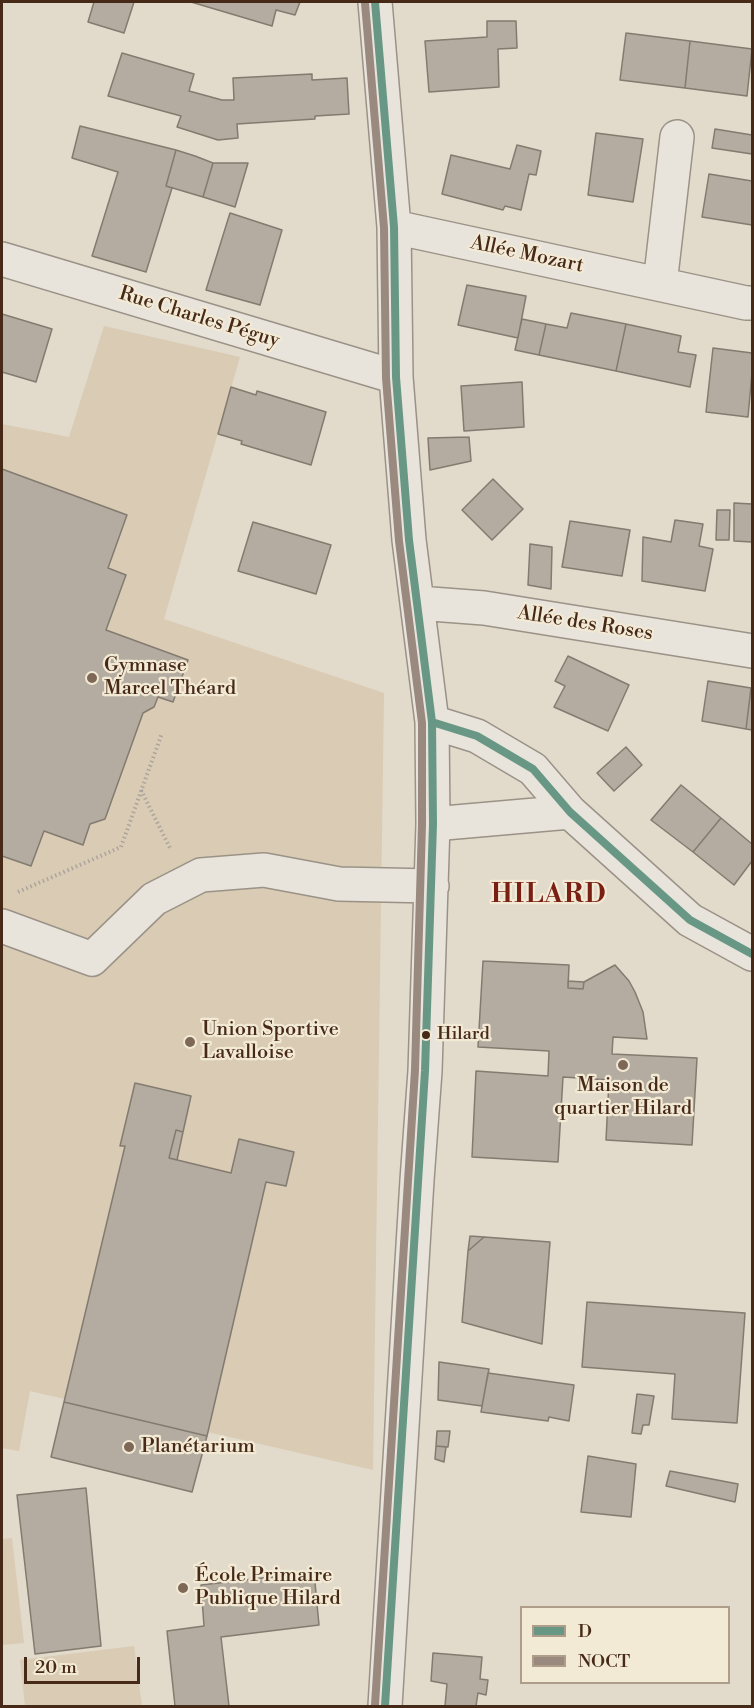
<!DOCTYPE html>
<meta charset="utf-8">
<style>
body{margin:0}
#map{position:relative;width:754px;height:1708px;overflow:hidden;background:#e2daca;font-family:"Libre Bodoni",serif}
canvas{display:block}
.frame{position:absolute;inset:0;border:3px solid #462917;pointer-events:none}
.legend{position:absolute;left:520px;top:1606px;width:210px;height:78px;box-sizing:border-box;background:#f3ead5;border:2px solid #ae9d89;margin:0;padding:8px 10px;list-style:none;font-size:18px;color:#462917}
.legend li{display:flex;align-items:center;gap:12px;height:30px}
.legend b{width:30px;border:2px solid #ae9d89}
.scale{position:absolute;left:24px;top:1657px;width:116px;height:27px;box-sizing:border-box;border:3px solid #462917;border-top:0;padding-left:8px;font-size:18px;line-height:21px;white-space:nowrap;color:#462917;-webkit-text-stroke:4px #f3ead5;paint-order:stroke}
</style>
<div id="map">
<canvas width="754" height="1708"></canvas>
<div class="frame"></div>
<ul class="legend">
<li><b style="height:8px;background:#689885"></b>D</li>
<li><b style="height:8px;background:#99897f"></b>NOCT</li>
</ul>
<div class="scale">20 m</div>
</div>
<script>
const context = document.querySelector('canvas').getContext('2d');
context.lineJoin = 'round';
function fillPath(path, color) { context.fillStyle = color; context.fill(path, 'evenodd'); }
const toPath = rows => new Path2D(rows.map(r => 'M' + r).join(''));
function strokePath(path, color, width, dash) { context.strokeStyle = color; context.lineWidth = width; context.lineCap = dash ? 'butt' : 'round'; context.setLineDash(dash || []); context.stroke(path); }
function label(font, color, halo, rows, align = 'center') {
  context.font = font + ' "Libre Bodoni",serif'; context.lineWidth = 4.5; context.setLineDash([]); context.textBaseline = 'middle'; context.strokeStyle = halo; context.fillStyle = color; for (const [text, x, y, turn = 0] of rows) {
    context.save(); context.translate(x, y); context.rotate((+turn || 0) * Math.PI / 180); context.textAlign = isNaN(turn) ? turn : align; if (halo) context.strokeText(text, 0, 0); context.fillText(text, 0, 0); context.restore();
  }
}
fillPath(toPath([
 [104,326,240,357,164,619,384,693,373,1470,30,1391,19,1451,2,1448,2,424,69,437],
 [12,1538,24,1643,2,1645,2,1539],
 [134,1646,142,1706,25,1706,20,1660]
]), '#d9cbb4');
const building = toPath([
 [94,2,134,2,124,33,88,22,94,2],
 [191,2,300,2,295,15,276,10,272,26,191,2],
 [487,21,516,21,517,48,498,49,499,87,429,92,425,41,487,37,487,21],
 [626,33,690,41,685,88,620,80,626,33],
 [690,41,752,49,747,96,685,88,690,41],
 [122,53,194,74,189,91,222,100,234,100,233,78,312,74,312,80,347,78,349,114,315,116,315,119,237,124,238,138,218,140,177,127,181,116,108,96,122,53],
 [80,126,176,150,166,186,172,188,146,272,92,256,118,172,72,158,80,126],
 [715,129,752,135,752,154,712,148,715,129],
 [596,133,643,139,633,202,588,195,596,133],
 [517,145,541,151,536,175,529,174,521,210,505,206,503,210,442,194,451,155,510,169,517,145],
 [176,150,195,156,213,163,203,197,166,186,176,150],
 [213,163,248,163,235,207,203,197,213,163],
 [709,174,752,181,752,225,702,217,709,174],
 [230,213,282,230,260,305,206,290,230,213],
 [467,285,526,296,518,338,458,325,467,285],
 [571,313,626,324,616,371,539,355,546,324,567,328,571,313],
 [2,314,52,329,36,382,2,372,2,314],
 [522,319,546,324,539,355,515,350,522,319],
 [626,324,681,336,678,352,696,355,690,387,616,371,626,324],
 [713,348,752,353,752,373,748,417,706,412,713,348],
 [522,382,524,427,464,431,461,386,522,382],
 [231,387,256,395,257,391,326,412,311,465,241,444,242,441,218,434,231,387],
 [469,437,471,461,430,470,428,438,469,437],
 [2,469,127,515,108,568,126,575,106,630,188,660,173,702,158,697,154,707,143,713,105,819,90,824,83,845,44,831,31,866,2,856,2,469],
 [493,479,523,509,492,540,462,510,493,479],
 [734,503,752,504,752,542,734,541,734,503],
 [717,510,730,510,729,540,716,540,717,510],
 [675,520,703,524,699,546,713,549,705,591,642,581,643,537,671,542,675,520],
 [570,521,630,530,622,576,562,567,570,521],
 [253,522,331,545,316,594,238,571,253,522],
 [530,544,552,547,551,589,528,585,530,544],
 [568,656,629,685,608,731,554,707,565,686,555,681,568,656],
 [708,681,751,688,746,729,702,721,708,681],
 [751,688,752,689,752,730,746,729,751,688],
 [626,747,642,765,614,791,597,773,626,747],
 [681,785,721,818,693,852,651,820,681,785],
 [721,818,752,844,752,861,734,885,693,852,721,818],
 [483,961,569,965,568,988,583,989,584,982,615,965,629,981,635,992,643,1012,647,1039,613,1037,612,1054,697,1058,692,1145,606,1140,609,1080,563,1077,558,1162,472,1157,476,1071,548,1076,549,1051,478,1047,483,961],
 [568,981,584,982,583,989,568,988,568,981],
 [135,1083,191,1096,183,1132,176,1130,169,1158,231,1173,239,1139,294,1152,286,1186,266,1182,207,1436,64,1402,125,1146,120,1146,135,1083],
 [176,1130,183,1132,177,1160,169,1158,176,1130],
 [470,1236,484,1237,468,1251,470,1236],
 [484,1237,550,1242,542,1344,462,1322,468,1251,484,1237],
 [587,1302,745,1313,737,1423,672,1419,675,1374,582,1367,587,1302],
 [439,1362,489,1369,482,1406,438,1400,439,1362],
 [488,1373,574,1385,569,1421,549,1417,548,1421,481,1412,488,1373],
 [637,1394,654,1396,649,1425,643,1425,641,1434,632,1433,637,1394],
 [64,1402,207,1436,192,1492,51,1457,64,1402],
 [437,1431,450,1431,448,1447,436,1446,437,1431],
 [436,1446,446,1447,444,1462,435,1459,436,1446],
 [588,1456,636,1464,631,1517,581,1512,588,1456],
 [670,1471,738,1484,735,1502,666,1486,670,1471],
 [86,1488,101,1646,35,1654,17,1495,86,1488],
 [314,1572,319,1625,221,1637,229,1706,175,1706,167,1631,204,1626,201,1585,314,1572],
 [433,1653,482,1657,480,1679,488,1680,486,1695,478,1693,476,1706,445,1706,447,1684,431,1681,433,1653]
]);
fillPath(building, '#b4aca0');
strokePath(building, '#847b70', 1.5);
const minor = toPath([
 [375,2,394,227,396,377,409,540,432,722,433,824,425,1071,417,1180,385,1706],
 [394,227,746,303,752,303],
 [2,259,396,377],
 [660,284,677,137],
 [418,603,484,608,752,651],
 [432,722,477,736,533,769,570,812,690,920,752,954],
 [433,824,570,812],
 [2,926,92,959,154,899,201,875,264,870,339,884,432,886]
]);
strokePath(minor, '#9b9287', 36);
strokePath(toPath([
 [141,790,171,850],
 [18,892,121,847,162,733]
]), '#aca59d', 4, [1.5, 3]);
strokePath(minor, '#e8e4dc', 33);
strokePath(toPath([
 [375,2,394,227,396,377,409,540,432,722,433,824,425,1071,385,1706],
 [432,722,477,736,533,769,570,812,690,920,752,954]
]), '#689885', 8);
strokePath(toPath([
 [365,3,384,228,386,378,399,541,422,723,422,824,415,1070,375,1705]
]), '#99897f', 8);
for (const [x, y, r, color] of [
 [92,678,6,"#7d6756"],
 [426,1035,5,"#462917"],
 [190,1042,6,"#7d6756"],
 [623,1065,6,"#7d6756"],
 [129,1447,6,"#7d6756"],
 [183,1588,6,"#7d6756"]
]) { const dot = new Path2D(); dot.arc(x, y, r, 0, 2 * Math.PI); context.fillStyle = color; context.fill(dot); strokePath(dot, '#f3ead5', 2); }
label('18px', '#462917', '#f3ead5', [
 ["Hilard",437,1035]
], 'left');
label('20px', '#462917', '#f3ead5', [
 ["Allée Mozart",527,255,12],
 ["Rue Charles Péguy",199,318,17],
 ["Allée des Roses",585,624,9]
]);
label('20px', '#462917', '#f3ead5', [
 ["Gymnase",104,666],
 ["Marcel Théard",104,689],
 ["Union Sportive",202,1030],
 ["Lavalloise",202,1053],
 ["Maison de",623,1086,"center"],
 ["quartier Hilard",623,1109,"center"],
 ["Planétarium",141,1447],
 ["École Primaire",195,1576],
 ["Publique Hilard",195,1599]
], 'left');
context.letterSpacing = '1.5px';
label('bold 26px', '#7a1f14', '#f3ead5', [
 ["HILARD",549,896]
]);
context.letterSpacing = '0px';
</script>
